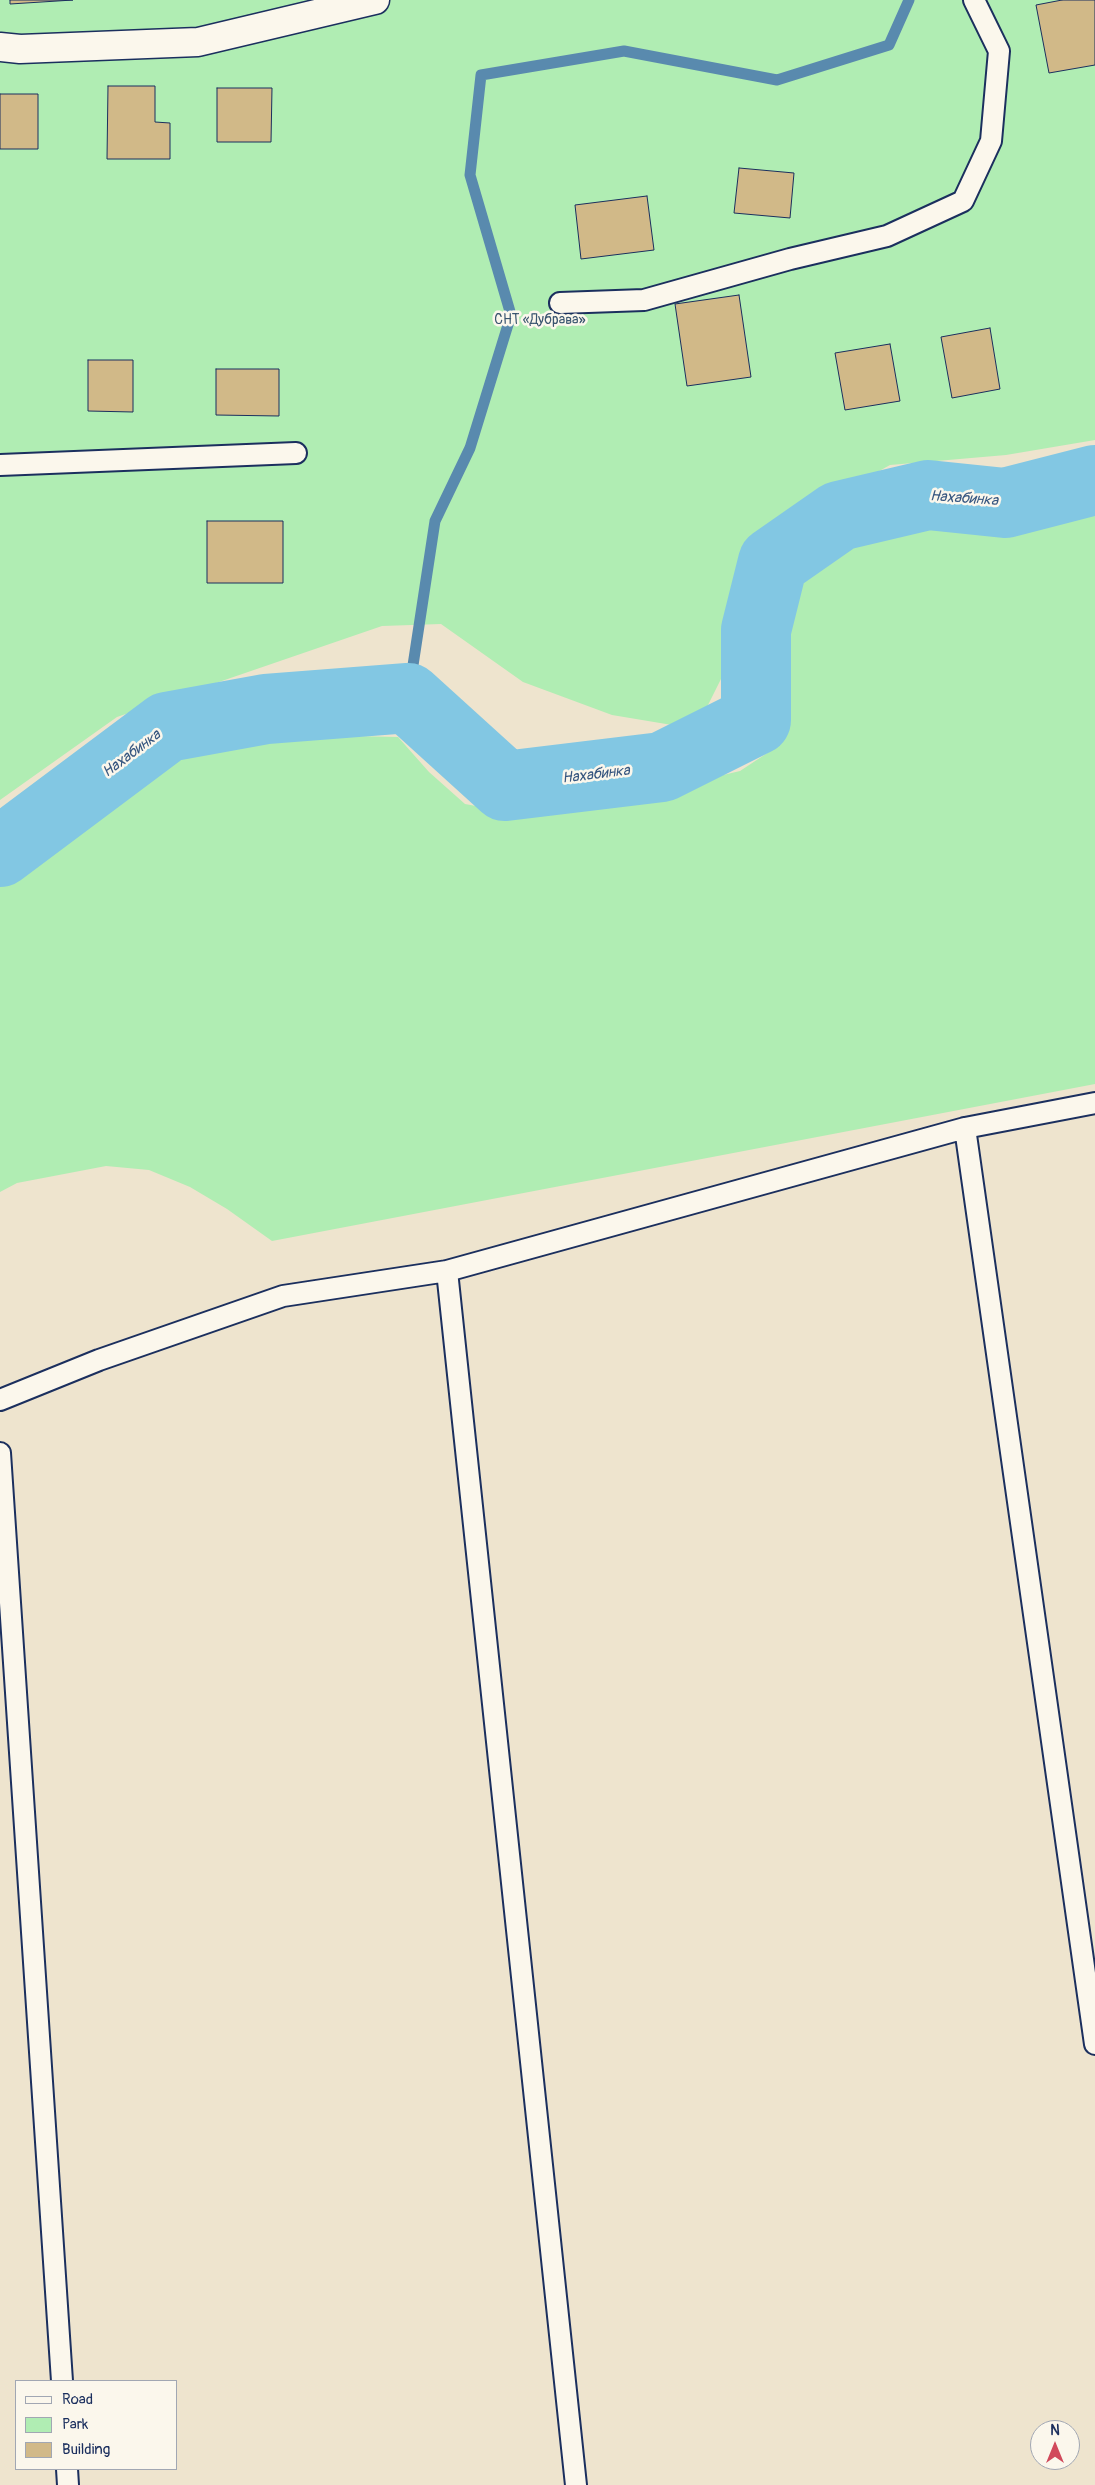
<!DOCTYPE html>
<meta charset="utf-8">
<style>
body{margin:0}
#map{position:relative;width:1095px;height:2485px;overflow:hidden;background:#eee4ce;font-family:Pangolin,sans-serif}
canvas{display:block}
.legend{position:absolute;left:15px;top:2380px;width:162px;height:90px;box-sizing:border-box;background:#fbf7ec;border:1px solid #a1a7b3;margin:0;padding:6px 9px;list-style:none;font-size:15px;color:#1b2f5e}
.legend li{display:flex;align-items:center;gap:10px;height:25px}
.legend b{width:25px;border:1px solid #a1a7b3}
.north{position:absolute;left:1030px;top:2420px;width:50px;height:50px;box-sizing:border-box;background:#fbf7ec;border:1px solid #a1a7b3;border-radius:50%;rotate:0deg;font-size:14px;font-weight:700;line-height:20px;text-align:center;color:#1b2f5e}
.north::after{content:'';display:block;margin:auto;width:18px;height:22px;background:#d1495b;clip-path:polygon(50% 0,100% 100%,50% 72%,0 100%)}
</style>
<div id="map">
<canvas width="1095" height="2485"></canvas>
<ul class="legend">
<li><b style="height:6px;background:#fbf7ec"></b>Road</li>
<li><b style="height:14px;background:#b0edb3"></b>Park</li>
<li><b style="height:14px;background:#d1b988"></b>Building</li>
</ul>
<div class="north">N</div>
</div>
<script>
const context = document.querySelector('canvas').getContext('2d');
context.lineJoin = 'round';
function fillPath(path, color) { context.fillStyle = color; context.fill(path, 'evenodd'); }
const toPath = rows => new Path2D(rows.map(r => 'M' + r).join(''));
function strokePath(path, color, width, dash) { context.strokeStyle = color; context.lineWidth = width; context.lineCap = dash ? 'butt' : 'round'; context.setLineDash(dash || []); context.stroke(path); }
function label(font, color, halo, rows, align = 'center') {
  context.font = font + ' Pangolin,sans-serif'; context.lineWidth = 5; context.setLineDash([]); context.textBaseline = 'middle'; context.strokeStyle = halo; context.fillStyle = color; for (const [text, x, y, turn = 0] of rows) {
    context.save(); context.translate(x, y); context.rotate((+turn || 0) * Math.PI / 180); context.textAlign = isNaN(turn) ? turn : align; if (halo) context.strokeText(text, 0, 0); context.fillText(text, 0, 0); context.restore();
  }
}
fillPath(toPath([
 [0,0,1095,0,1095,440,1006,455,890,465,795,518,732,584,730,661,696,729,612,715,523,682,441,624,382,626,117,717,0,800],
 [1095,512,1095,1084,272,1241,227,1209,190,1187,149,1170,106,1166,17,1183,0,1192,0,873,113,784,215,733,260,727,306,735,398,737,429,772,465,804,514,813,563,813,740,771,781,744,787,702,785,618,798,576,834,549,924,527,1014,522]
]), '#b0edb3');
strokePath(toPath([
 [408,698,435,521,470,448,511,315,470,175,481,75,624,51,777,80,889,45,909,0]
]), '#598aae', 11);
strokePath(toPath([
 [0,852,167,727,266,709,408,698,505,786,662,767,756,720,756,630,773,562,839,516,928,495,1005,503,1095,480]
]), '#82c7e3', 70);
const building = toPath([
 [10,0,73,0,10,4,10,0],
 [1062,0,1095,0,1095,65,1049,73,1036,5,1062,0],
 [108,86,155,86,155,122,170,123,170,159,107,159,108,86],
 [217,88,272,88,271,142,217,142,217,88],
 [0,94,38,94,38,149,0,149,0,94],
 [739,168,794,173,790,218,734,213,739,168],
 [647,196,654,250,581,259,575,205,647,196],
 [739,295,751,377,687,386,675,304,739,295],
 [990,328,1000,389,952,398,941,337,990,328],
 [890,344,900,401,845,410,835,353,890,344],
 [88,360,133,360,133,412,88,411,88,360],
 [216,369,279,369,279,416,216,415,216,369],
 [207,521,283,521,283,583,207,583,207,521]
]);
fillPath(building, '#d1b988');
strokePath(building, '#1b2f5e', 1);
const lane = toPath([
 [560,303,644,300,790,259,887,236,963,201,991,141,999,51,974,0],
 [0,465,296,453],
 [965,1128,1095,2044],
 [447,1271,576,2485],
 [0,1400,99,1360,283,1296,447,1271,965,1128,1095,1103],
 [0,1453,62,2381],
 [67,2469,68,2485]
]);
const street = toPath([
 [0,47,20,49,198,42,375,0]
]);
strokePath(lane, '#1b2f5e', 24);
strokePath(street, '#1b2f5e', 31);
strokePath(lane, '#fbf7ec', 20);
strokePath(street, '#fbf7ec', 28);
label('14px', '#39556f', '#fbf7ec', [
 ["СНТ «Дубрава»",540,320]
]);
label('italic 15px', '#35557f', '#fbf7ec', [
 ["Нахабинка",964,499,4],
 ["Нахабинка",132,754,-37],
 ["Нахабинка",596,775,-7]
]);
</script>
